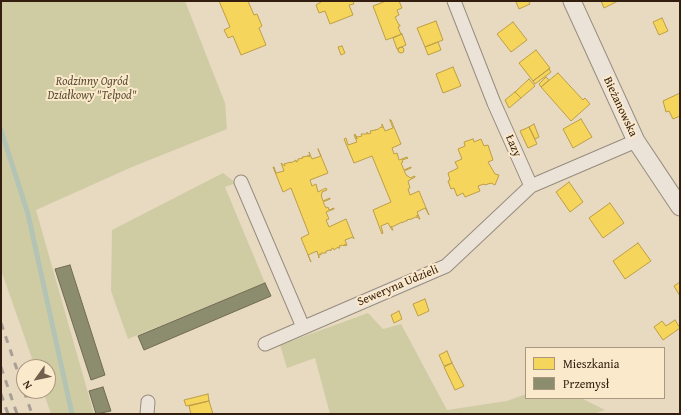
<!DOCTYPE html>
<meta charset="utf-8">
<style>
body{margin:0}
#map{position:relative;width:681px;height:415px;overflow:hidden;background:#e8d9c1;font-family:"Gentium Book Plus",serif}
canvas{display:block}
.frame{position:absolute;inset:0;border:2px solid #331d0e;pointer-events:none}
.legend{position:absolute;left:525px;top:347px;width:140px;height:52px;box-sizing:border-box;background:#fbe9cc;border:1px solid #ab9780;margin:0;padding:5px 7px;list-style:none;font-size:12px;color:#331d0e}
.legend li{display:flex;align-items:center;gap:8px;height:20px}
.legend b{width:20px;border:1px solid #ab9780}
.north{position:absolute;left:16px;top:359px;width:40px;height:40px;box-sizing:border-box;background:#fbe9cc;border:1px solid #ab9780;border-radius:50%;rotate:237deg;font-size:11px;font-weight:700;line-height:16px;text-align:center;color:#331d0e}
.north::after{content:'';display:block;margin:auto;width:14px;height:18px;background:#725f4d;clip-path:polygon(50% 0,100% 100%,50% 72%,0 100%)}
</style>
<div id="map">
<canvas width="681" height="415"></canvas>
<div class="frame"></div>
<ul class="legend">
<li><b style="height:11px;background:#f6d55c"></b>Mieszkania</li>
<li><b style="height:11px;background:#8c8c6e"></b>Przemysł</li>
</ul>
<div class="north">N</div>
</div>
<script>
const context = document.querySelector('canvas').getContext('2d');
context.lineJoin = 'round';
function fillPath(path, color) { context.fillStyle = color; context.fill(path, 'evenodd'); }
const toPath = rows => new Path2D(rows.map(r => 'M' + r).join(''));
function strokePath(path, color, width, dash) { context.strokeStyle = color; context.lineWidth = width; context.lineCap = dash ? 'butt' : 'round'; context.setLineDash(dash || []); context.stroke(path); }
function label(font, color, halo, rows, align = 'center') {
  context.font = font + ' "Gentium Book Plus",serif'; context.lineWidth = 4; context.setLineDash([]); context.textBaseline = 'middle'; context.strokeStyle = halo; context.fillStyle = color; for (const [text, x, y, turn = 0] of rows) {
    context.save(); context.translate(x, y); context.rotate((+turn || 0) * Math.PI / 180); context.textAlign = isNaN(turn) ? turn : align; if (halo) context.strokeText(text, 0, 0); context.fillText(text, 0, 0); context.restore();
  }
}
fillPath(toPath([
 [1,1,185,1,225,103,227,129,132,167,36,210,94,414,51,414,43,391,48,391,48,367,35,367,1,270],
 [223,173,236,183,225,187,265,283,128,339,111,291,112,230],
 [368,313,383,329,401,324,447,410,507,401,526,394,526,398,581,398,605,410,593,414,330,414,315,358,287,368,280,345]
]), '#cfcca4');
const homes = toPath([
 [219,1,248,1,254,15,257,14,262,26,259,28,266,45,241,55,233,36,228,38,224,30,230,27,219,1],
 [321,1,353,1,354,4,349,5,353,15,330,24,325,11,319,13,316,5,321,2,321,1],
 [386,1,399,1,402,8,397,10,399,15,395,17,399,25,400,25,400,26,398,27,401,34,402,34,386,40,373,6,386,1],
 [519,1,530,1,529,2,530,4,519,9,516,2,519,1],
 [601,1,618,1,604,8,601,1],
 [662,18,668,31,659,35,653,22,662,18],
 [436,21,443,40,425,47,417,28,436,21],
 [513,22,527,40,511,52,497,34,513,22],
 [402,34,406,45,397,49,393,38,402,34],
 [438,42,441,50,428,55,425,47,438,42],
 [342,46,345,53,341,55,338,47,342,46],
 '398 50a3 3 0 1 1 6 0a3 3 0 1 1-6 0Z',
 [536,50,550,68,533,81,519,63,536,50],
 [453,67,461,86,443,93,436,74,453,67],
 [549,69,551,72,535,84,533,81,549,69],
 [558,73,583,100,585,98,590,104,571,121,541,87,558,73],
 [546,77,549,80,541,87,539,84,546,77],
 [529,79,535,86,521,98,515,92,529,79],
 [515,92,521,98,509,108,505,100,515,92],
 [680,93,680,116,673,119,669,111,666,112,663,101,680,93],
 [581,119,592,137,573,148,563,129,581,119],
 [390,120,391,120,401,144,392,148,394,154,397,153,399,160,407,157,408,158,402,160,403,162,401,163,404,170,411,167,411,168,404,171,407,176,408,176,410,178,415,176,415,177,408,181,410,188,408,189,410,195,419,191,429,215,425,208,417,212,420,219,419,219,417,215,417,218,416,217,411,219,411,220,410,219,407,220,407,221,405,221,402,223,402,222,392,227,391,226,393,230,392,230,388,223,381,226,383,233,382,234,373,210,391,202,372,156,354,163,344,139,346,138,348,145,357,142,354,135,355,134,357,139,356,136,358,137,362,136,361,134,367,134,367,132,368,134,371,133,370,131,376,130,376,129,377,130,381,127,382,128,382,124,385,131,393,128,390,120],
 [534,124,539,137,535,139,529,127,534,124],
 [529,127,537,144,528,148,520,131,529,127],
 [473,139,474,142,481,139,484,146,488,145,493,160,488,162,495,174,499,175,495,185,491,183,485,185,484,184,478,186,480,191,465,197,463,193,457,196,454,188,451,189,448,181,450,180,448,173,458,168,455,162,462,159,458,149,465,146,464,142,473,139],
 [318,149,328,173,310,180,312,186,316,184,318,192,326,188,327,190,322,192,322,194,321,195,323,201,330,198,330,199,323,202,326,208,328,207,329,210,334,208,334,209,326,212,329,219,326,220,329,227,346,219,354,239,353,237,345,240,347,245,345,246,345,244,344,246,343,245,339,246,340,248,338,248,338,247,334,250,333,248,331,249,331,251,330,250,326,251,326,253,321,253,321,255,319,254,319,258,317,251,308,255,311,262,301,238,309,234,291,188,283,192,273,167,274,167,276,173,284,171,281,163,285,166,284,164,291,162,291,163,296,160,296,162,298,161,298,159,303,158,302,157,308,156,308,155,309,157,310,156,309,152,312,159,321,156,318,149],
 [569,182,583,202,570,212,556,192,569,182],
 [610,203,624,223,603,238,589,218,610,203],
 [638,243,651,261,625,279,613,261,638,243],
 [680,282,680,296,674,286,680,282],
 [425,299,429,311,418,316,413,304,425,299],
 [399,311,402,319,394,323,391,315,399,311],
 [675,320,680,328,663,340,654,327,662,321,666,326,675,320],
 [447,351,452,363,444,366,439,355,447,351],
 [452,363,464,386,455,390,444,367,452,363],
 [208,394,209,401,186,406,184,400,208,394],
 [209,401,213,414,191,414,189,406,209,401]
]);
fillPath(homes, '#f6d55c');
strokePath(homes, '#bc9e45', 1);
const industry = toPath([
 [70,265,105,375,91,380,55,269,70,265],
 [265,283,271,296,144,350,138,336,265,283],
 [103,387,111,411,96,414,89,391,103,387]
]);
fillPath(industry, '#8c8c6e');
strokePath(industry, '#716b51', 1);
strokePath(toPath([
 [1,130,28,214,72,414]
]), '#b4c4b4', 5);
const minor = toPath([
 [454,1,494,103,531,186,636,141],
 [241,182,303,327],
 [265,344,446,266,531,186],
 [147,414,148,402]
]);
const tertiary = toPath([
 [572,1,636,141,680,207]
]);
strokePath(minor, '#978c7d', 15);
strokePath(tertiary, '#978c7d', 19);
strokePath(minor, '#ebe3d7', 13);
strokePath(tertiary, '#ebe3d7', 17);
strokePath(toPath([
 [1,323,24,390],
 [1,367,17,414],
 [24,391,32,414],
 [1,394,8,414]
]), '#a8a096', 3, [7, 7]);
label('italic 12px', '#5c4f34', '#fbe9cc', [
 ["Rodzinny Ogród",92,82],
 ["Działkowy \"Telpod\"",92,96]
]);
label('12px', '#331d0e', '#fbe9cc', [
 ["Bieżanowska",620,107,65],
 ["Łazy",513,146,66],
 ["Seweryna Udzieli",398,286,-23]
]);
</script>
